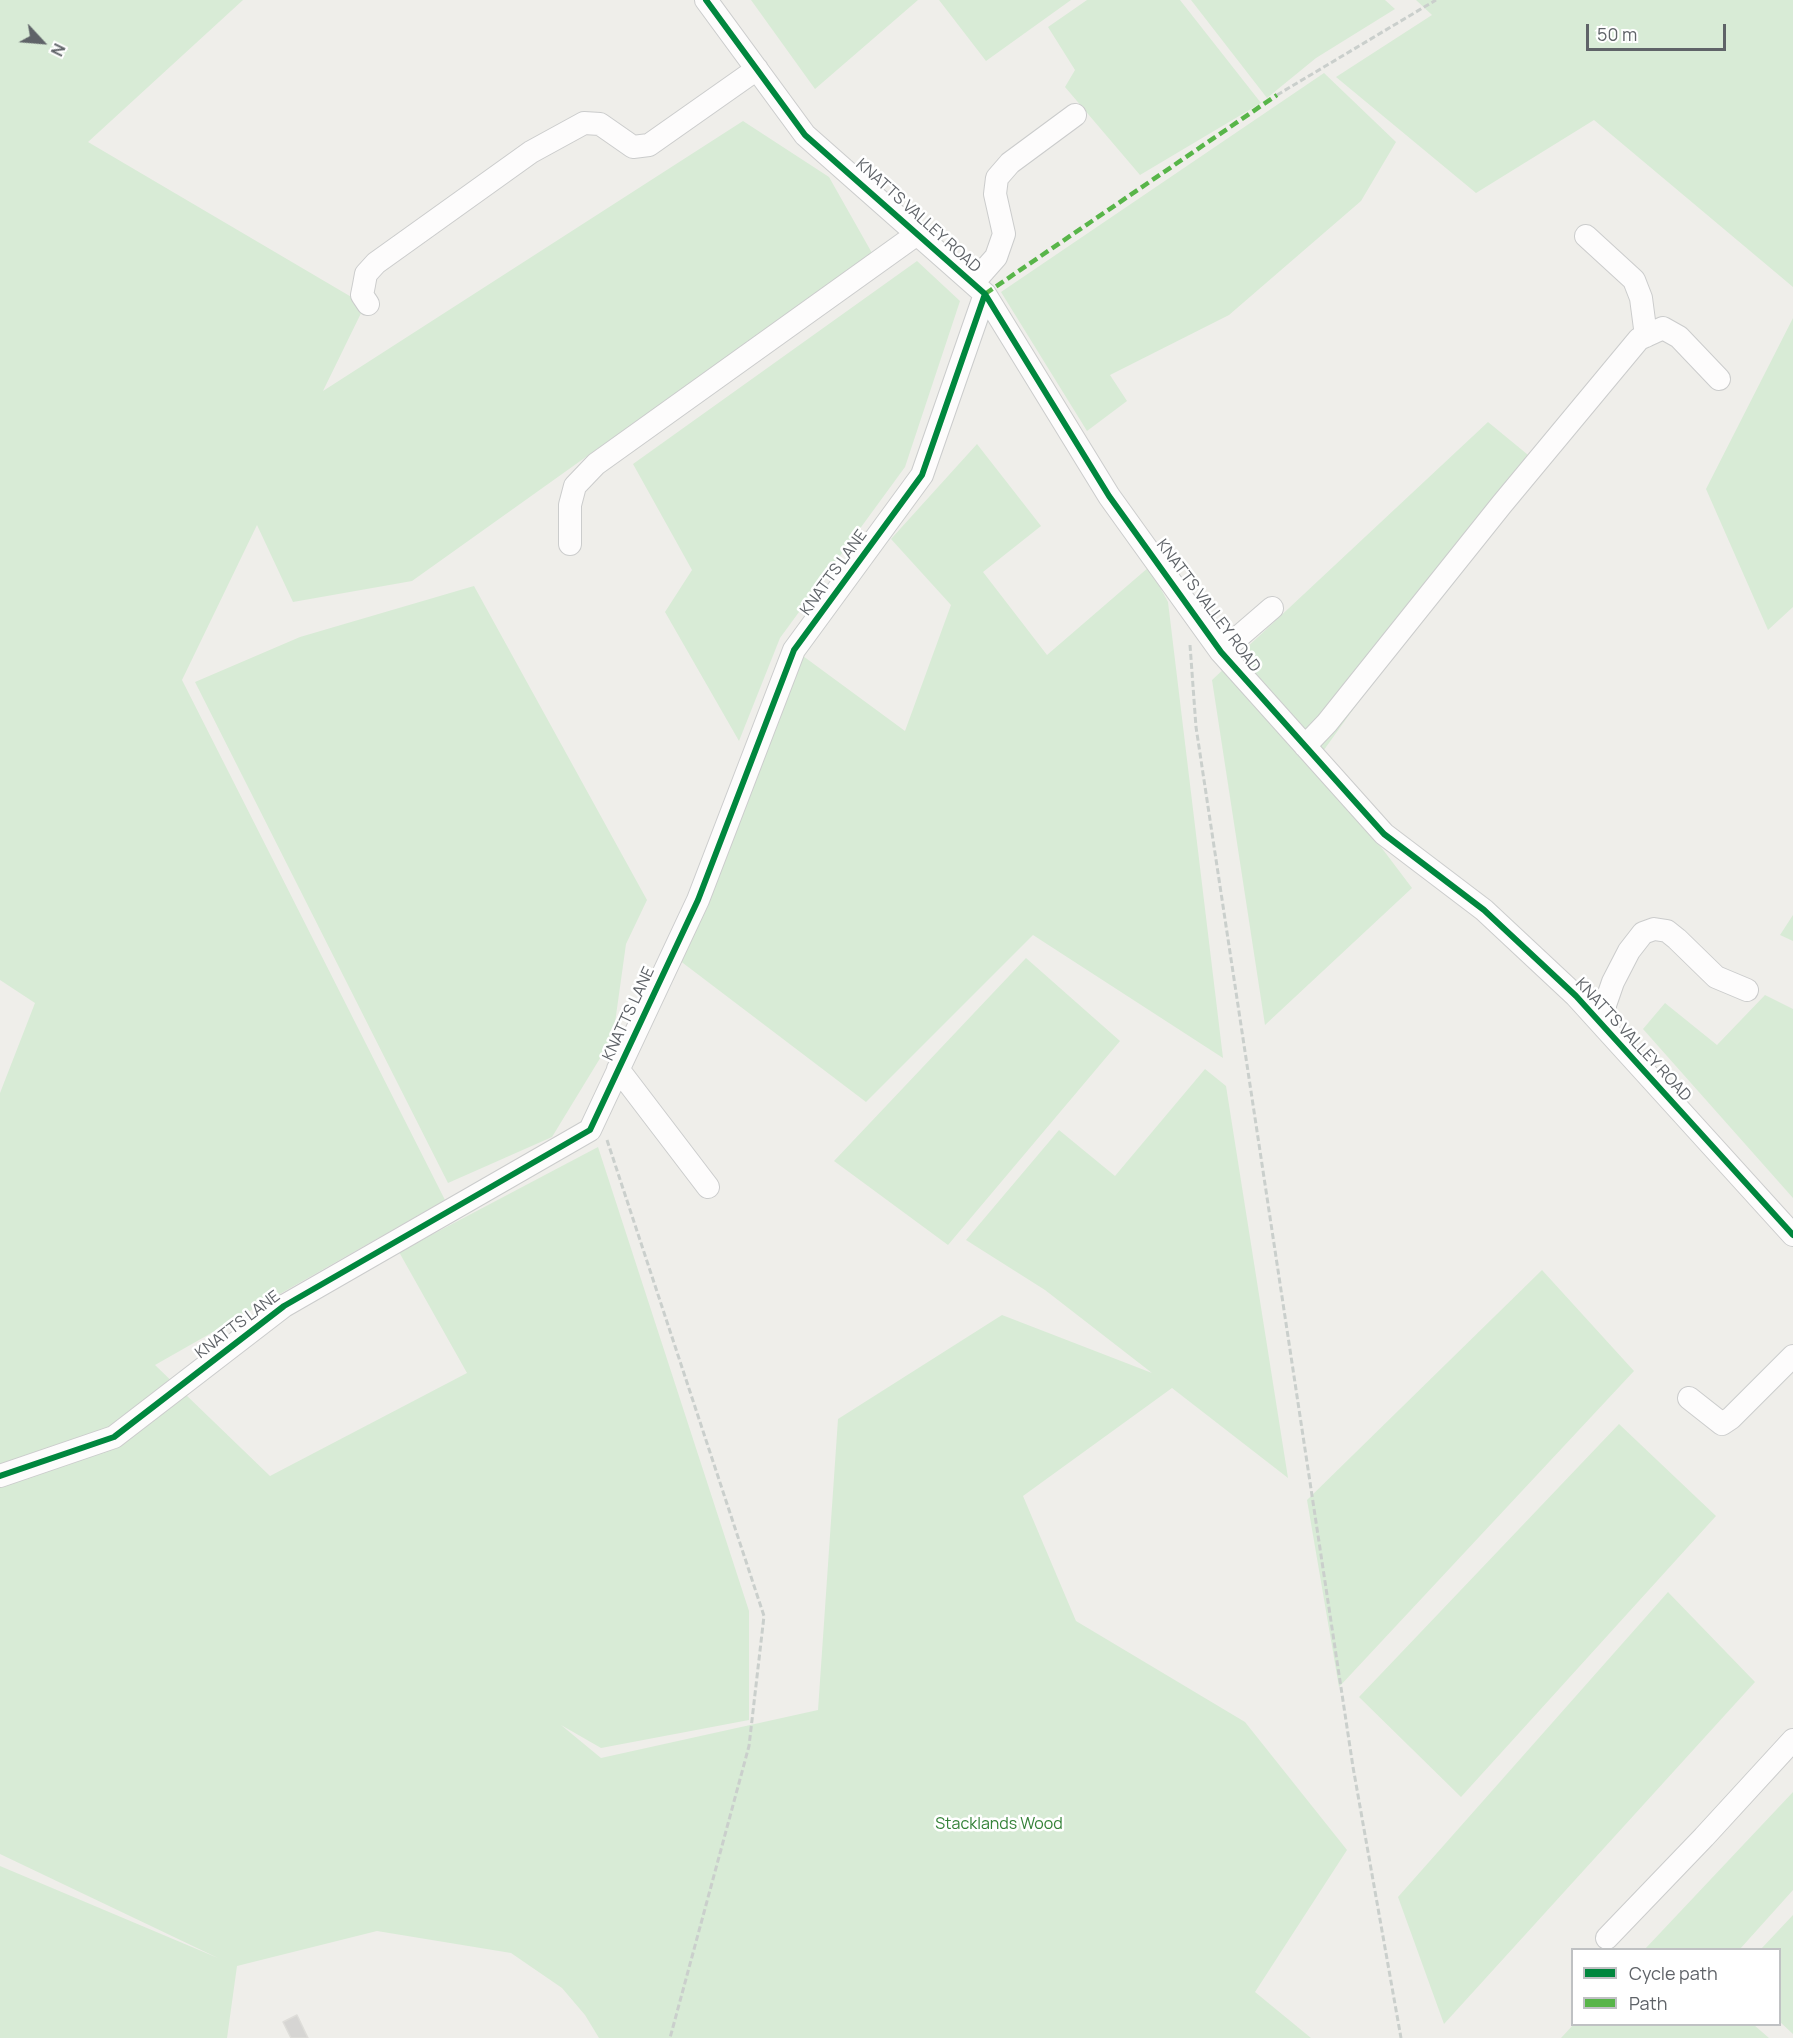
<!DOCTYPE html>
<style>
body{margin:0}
#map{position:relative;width:1793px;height:2038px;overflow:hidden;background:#efeeea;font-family:Manrope,sans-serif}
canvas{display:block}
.legend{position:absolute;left:1571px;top:1948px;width:210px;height:78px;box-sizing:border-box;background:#fff;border:2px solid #bfc1c3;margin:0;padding:8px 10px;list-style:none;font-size:18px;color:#5f6368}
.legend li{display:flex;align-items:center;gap:12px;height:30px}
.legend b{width:30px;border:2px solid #bfc1c3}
.north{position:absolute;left:12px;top:12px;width:60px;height:60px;-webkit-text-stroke:4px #fff;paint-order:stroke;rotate:116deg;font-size:16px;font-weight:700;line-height:24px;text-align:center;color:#5f6368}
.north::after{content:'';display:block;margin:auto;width:21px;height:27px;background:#5f6368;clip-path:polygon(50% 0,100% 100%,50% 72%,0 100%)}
.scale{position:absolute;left:1586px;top:24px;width:140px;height:27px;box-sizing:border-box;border:3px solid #5f6368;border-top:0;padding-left:8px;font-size:18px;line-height:21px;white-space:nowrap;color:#5f6368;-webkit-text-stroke:4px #fff;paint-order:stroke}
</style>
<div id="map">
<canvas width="1793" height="2038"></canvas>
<ul class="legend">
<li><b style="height:8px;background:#00873e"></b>Cycle path</li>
<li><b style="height:8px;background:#58b549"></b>Path</li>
</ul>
<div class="north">N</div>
<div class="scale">50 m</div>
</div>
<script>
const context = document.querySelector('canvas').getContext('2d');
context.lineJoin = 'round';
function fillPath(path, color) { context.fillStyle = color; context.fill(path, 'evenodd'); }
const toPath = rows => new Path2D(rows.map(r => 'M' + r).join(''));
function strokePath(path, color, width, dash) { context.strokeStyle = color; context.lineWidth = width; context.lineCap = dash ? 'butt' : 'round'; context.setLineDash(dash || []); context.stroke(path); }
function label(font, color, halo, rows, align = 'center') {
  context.font = font + ' Manrope,sans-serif'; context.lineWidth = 5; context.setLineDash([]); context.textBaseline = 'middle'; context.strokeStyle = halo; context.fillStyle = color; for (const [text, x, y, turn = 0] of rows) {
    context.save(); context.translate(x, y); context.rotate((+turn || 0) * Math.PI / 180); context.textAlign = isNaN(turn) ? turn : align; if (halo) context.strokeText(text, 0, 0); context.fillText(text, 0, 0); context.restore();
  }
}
fillPath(toPath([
 [0,0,243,0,88,142,365,305,323,391,743,121,829,177,872,253,412,581,293,602,257,525,182,680,445,1200,155,1365,270,1476,467,1373,399,1252,598,1147,749,1611,749,1720,601,1748,561,1725,601,1758,818,1710,838,1419,1002,1315,1152,1373,1045,1290,966,1240,1059,1130,1115,1176,1205,1069,1226,1086,1288,1478,1172,1388,1023,1496,1076,1621,1245,1722,1347,1850,1255,1992,1311,2038,599,2038,585,2015,562,1988,511,1953,377,1931,237,1966,227,2038,0,2038,0,1866,218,1958,0,1854,0,1093,35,1003,0,980],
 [751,0,918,0,815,89],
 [939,0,1071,0,986,61],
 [1087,0,1180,0,1261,103,1140,175,1065,87,1075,70,1048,27],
 [1191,0,1385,0,1395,9,1316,58,1267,98],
 [1416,0,1793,0,1793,287,1594,120,1476,193,1336,77,1432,15],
 [1324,73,1396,142,1361,201,1229,315,1110,375,1127,401,1087,431,1001,292],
 [917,261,960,301,905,467,780,638,739,741,665,612,692,570,633,464],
 [1793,318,1793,607,1768,630,1706,489],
 [1488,422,1533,459,1316,761,1412,888,1265,1025,1212,680],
 [977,444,1041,526,983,572,1047,655,1149,567,1168,602,1223,1058,1033,935,866,1102,679,960,803,656,905,731,951,605,891,539],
 [474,586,647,900,626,944,613,1037,552,1137,448,1183,195,682,300,637],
 [1793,915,1793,941,1780,935],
 [1026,958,1120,1041,948,1245,834,1161],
 [1765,995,1793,1009,1793,1198,1643,1029,1665,1003,1717,1045],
 [1542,1270,1634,1371,1339,1687,1307,1500],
 [1619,1424,1716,1516,1461,1797,1359,1697],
 [1668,1592,1755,1682,1444,2024,1398,1897],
 [1793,1792,1793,1890,1740,1949,1645,1949],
 [1793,1915,1793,2034,1780,2022,1780,1950,1761,1949],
 [1574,2024,1754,2025,1769,2038,1561,2038]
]), '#d8ebd6');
const building = toPath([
 [297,2015,308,2038,291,2038,283,2022,297,2015]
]);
fillPath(building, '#d6d5d3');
strokePath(building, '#deddd9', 1.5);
const minor = toPath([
 [706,0,805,135,985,294,1109,496,1221,652,1384,834,1484,910,1576,996,1793,1235],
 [1586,236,1634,280,1641,298,1646,336],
 [973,283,996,257,1004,234,995,194,997,178,1010,163,1075,115],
 [368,304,362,295,364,285,366,274,376,263,531,152,584,123,600,124,633,147,649,145,757,69],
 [570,544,570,505,575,486,596,464,917,234],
 [1221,652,1272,608],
 [1305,746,1327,723,1502,504,1639,339,1663,328,1679,337,1719,379],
 [1605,1028,1605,1005,1613,982,1629,951,1643,933,1654,929,1667,931,1677,939,1716,977,1747,990],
 [618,1069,708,1187],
 [1689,1398,1722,1424,1731,1418,1793,1356],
 [0,1476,114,1437,284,1306,590,1130,698,900,794,650,922,475,985,294],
 [1607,1938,1704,1837,1793,1740]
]);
strokePath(minor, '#cbcccc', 24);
strokePath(toPath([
 [1277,95,1436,0],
 [1190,645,1196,727,1353,1767,1401,2038],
 [607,1140,764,1616,749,1746,670,2038]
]), '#cacfcc', 3, [6, 3]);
strokePath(minor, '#fdfcfc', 22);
strokePath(toPath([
 [985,294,1277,95]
]), '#58b549', 4.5, [9, 4.5]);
strokePath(toPath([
 [706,0,805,135,985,294,1109,496,1221,652,1384,834,1484,910,1576,996,1793,1235],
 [0,1476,114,1437,284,1306,590,1130,698,900,794,650,922,475,985,294]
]), '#00873e', 6);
label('16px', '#5f6368', '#fff', [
 ["KNATTS VALLEY ROAD",918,216,42],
 ["KNATTS LANE",834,573,-54],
 ["KNATTS VALLEY ROAD",1208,606,53],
 ["KNATTS LANE",629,1014,-65],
 ["KNATTS VALLEY ROAD",1633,1040,47],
 ["KNATTS LANE",238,1325,-37]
]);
label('16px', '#348238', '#fff', [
 ["Stacklands Wood",999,1825]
]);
</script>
